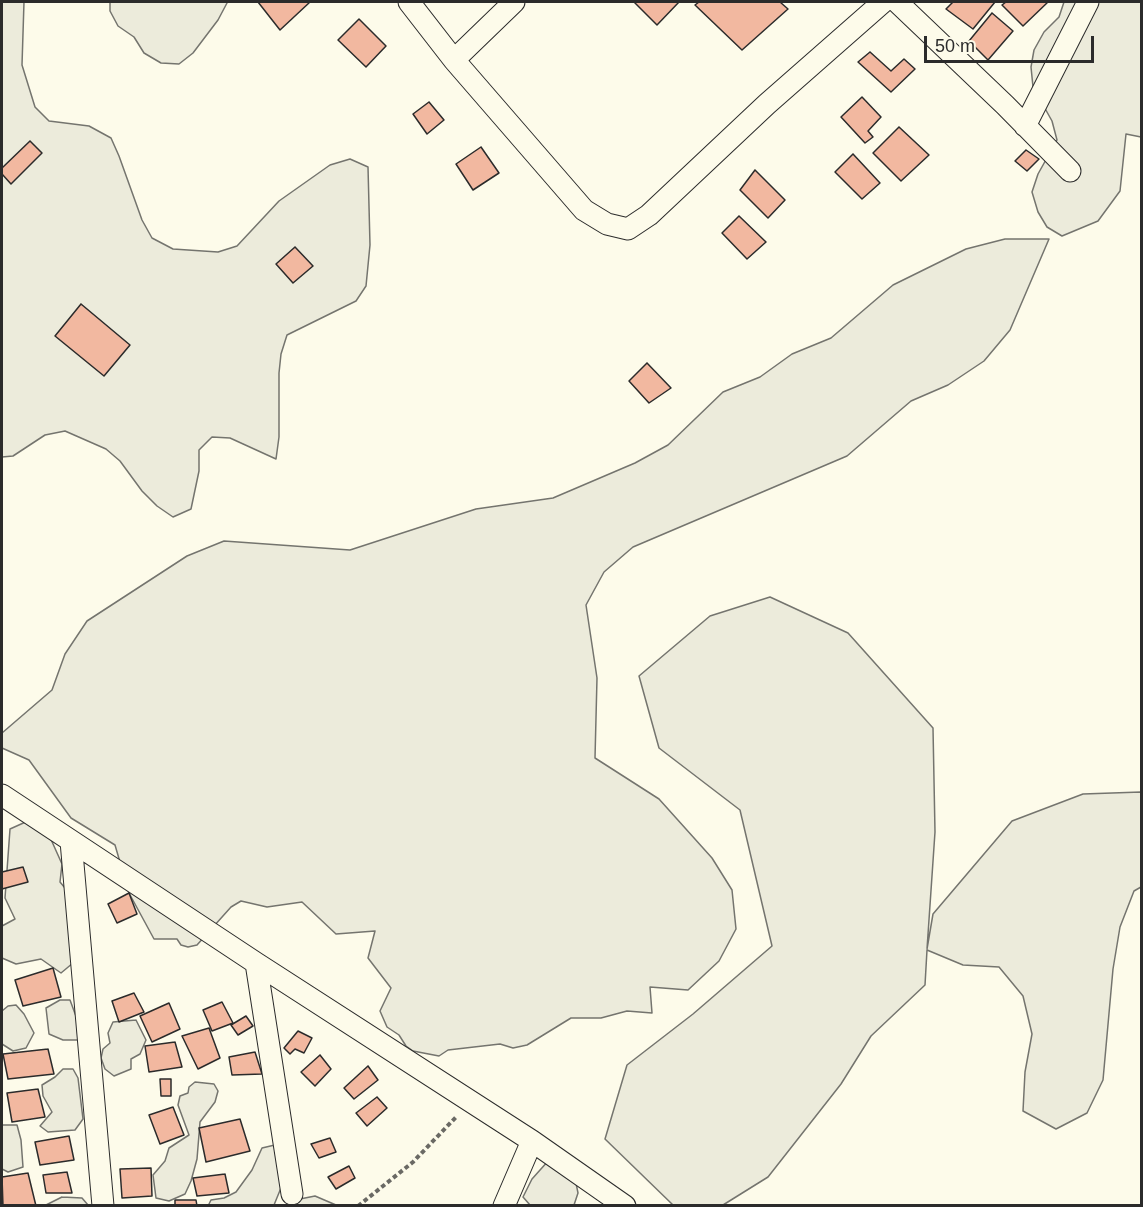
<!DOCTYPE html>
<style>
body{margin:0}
#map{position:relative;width:1143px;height:1207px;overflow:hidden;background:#fdfbea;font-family:Helvetica,sans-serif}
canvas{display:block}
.frame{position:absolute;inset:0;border:3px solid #2b2b2b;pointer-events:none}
.scale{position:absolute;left:924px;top:36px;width:170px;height:27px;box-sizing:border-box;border:3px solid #2b2b2b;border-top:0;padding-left:8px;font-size:18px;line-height:21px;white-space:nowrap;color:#2b2b2b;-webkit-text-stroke:4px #fdfbea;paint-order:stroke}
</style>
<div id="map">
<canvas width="1143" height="1207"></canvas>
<div class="frame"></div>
<div class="scale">50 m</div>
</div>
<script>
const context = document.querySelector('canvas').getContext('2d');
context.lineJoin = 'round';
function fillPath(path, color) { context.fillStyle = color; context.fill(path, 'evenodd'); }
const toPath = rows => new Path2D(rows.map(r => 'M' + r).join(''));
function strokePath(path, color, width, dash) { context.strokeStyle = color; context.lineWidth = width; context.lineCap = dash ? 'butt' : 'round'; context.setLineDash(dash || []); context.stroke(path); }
const green = toPath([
 [2,2,24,2,22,65,35,107,49,121,89,126,111,138,119,156,142,220,152,238,173,249,218,252,237,246,279,201,330,165,350,159,368,167,370,245,366,286,356,301,287,335,281,354,279,373,279,437,276,459,230,438,212,437,199,450,199,471,191,509,173,517,157,506,142,491,120,461,106,449,65,431,45,435,13,456,2,457,2,2],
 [110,2,227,2,227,3,218,20,193,53,179,64,161,63,144,53,134,37,118,26,110,11,110,2],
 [1064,2,1141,2,1141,137,1126,134,1120,191,1098,221,1062,236,1047,227,1038,212,1032,192,1038,174,1057,140,1052,121,1033,87,1031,67,1034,50,1044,32,1059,17,1064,2],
 [1005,239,1049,239,1010,330,984,361,948,385,911,401,847,456,633,547,604,572,586,605,597,678,595,758,659,799,712,858,732,890,736,929,719,961,688,990,650,987,652,1013,627,1011,601,1018,571,1018,527,1045,513,1048,500,1044,448,1050,439,1056,413,1051,406,1046,399,1035,387,1027,380,1011,391,988,368,958,375,931,336,934,302,902,267,907,241,901,231,907,197,945,188,947,181,945,177,939,154,939,129,893,115,845,71,818,29,760,2,748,2,733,52,690,65,654,87,621,187,556,224,541,350,550,476,509,553,498,635,463,668,445,723,392,760,377,792,354,831,338,893,285,966,249,1005,239],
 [770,597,848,633,933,728,935,832,927,949,933,914,1012,821,1083,794,1141,792,1141,887,1134,891,1120,927,1113,969,1103,1080,1087,1113,1056,1129,1023,1111,1025,1072,1032,1034,1023,996,999,967,963,965,927,950,925,985,871,1036,841,1084,768,1177,723,1205,673,1205,605,1139,627,1065,693,1014,772,946,740,810,659,748,639,676,710,616,770,597],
 [30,820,49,835,62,864,60,882,70,894,73,963,61,973,41,959,16,964,2,958,2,926,15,919,5,898,10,829,30,820],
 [60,1000,70,1000,77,1019,78,1040,63,1040,49,1034,46,1008,60,1000],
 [16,1005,24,1014,34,1033,26,1048,13,1051,2,1044,2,1011,8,1006,16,1005],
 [136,1020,146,1040,140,1054,131,1059,131,1069,114,1076,105,1069,101,1058,103,1049,110,1043,108,1033,113,1022,136,1020],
 [63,1069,73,1069,78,1078,83,1119,75,1130,48,1132,40,1126,52,1112,43,1096,42,1085,55,1077,63,1069],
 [195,1082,214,1084,218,1091,215,1102,200,1122,197,1159,191,1181,185,1194,169,1201,156,1198,153,1175,165,1161,169,1148,189,1135,178,1105,180,1096,188,1093,189,1087,195,1082],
 [2,1125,17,1125,21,1140,23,1167,8,1172,2,1169,2,1125],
 [279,1144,283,1183,274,1205,208,1206,211,1200,224,1198,236,1192,252,1170,262,1148,279,1144],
 [549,1160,575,1178,578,1193,574,1205,530,1205,523,1197,532,1179,549,1160],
 [315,1196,336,1205,288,1206,290,1201,315,1196],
 [62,1197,82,1198,88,1205,46,1205,62,1197]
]);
fillPath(green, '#ecebdb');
strokePath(green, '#74746e', 1.5);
const building = toPath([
 [258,2,310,2,280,30,258,2],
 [634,2,679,2,657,25,634,2],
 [699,2,780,2,788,9,742,50,695,5,699,2],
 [953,2,995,2,973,29,946,9,953,2],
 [1006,2,1048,2,1023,26,1002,5,1006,2],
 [992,13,1013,31,988,60,969,41,992,13],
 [359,19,386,46,366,67,338,40,359,19],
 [870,52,891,71,904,59,915,69,891,92,858,62,870,52],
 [862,97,881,117,868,131,873,137,865,143,841,117,862,97],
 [429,102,444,120,427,134,413,114,429,102],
 [899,127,929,155,901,181,873,153,899,127],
 [30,141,42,153,11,184,2,174,2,168,30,141],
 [481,147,499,173,473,190,456,164,481,147],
 [1026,150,1039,159,1027,171,1015,161,1026,150],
 [853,154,880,183,862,199,835,172,853,154],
 [755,170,785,200,768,218,740,190,755,170],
 [739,216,766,242,747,259,722,233,739,216],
 [295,247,313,266,293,283,276,264,295,247],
 [81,304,130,345,104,376,55,336,81,304],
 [647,363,671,388,649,403,629,381,647,363],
 [23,867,28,882,2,889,2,872,23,867],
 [129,893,137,914,117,923,108,904,129,893],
 [53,968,61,997,23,1006,15,980,53,968],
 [134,993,144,1012,119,1022,112,1001,134,993],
 [222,1002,233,1023,212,1031,203,1010,222,1002],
 [169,1003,180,1029,152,1042,140,1016,169,1003],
 [246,1016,253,1026,238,1035,231,1025,246,1016],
 [209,1028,220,1058,198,1069,182,1036,209,1028],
 [298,1031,312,1038,304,1053,295,1049,290,1054,284,1048,298,1031],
 [175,1042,182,1067,149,1072,145,1046,175,1042],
 [48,1049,54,1074,8,1079,3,1054,48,1049],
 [255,1052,262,1074,232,1075,229,1057,255,1052],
 [320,1055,331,1069,315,1086,301,1072,320,1055],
 [368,1066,378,1080,354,1099,344,1088,368,1066],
 [160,1079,171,1079,171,1096,161,1096,160,1079],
 [38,1089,45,1117,12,1122,7,1093,38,1089],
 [377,1097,387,1108,367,1126,356,1113,377,1097],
 [173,1107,184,1135,160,1144,149,1115,173,1107],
 [240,1119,250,1151,206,1162,199,1128,240,1119],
 [69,1136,74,1160,40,1165,35,1142,69,1136],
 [330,1138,336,1152,319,1158,311,1144,330,1138],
 [349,1166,355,1178,336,1189,328,1177,349,1166],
 [151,1168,152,1196,122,1198,120,1169,151,1168],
 [67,1172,72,1193,46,1193,43,1175,67,1172],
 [28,1173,36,1206,3,1206,2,1177,28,1173],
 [225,1174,229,1193,197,1196,193,1178,225,1174],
 [175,1200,196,1200,197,1206,175,1206,175,1200]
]);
fillPath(building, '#f2b8a0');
strokePath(building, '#2b2b2b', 1.5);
const street = toPath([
 [409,2,454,60,584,210,607,224,628,229,649,215,767,104,883,2],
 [897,2,1005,105,1070,171],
 [454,60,514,2],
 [1025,126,1088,2],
 [2,795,256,963,532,1141,625,1206],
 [71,841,103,1206],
 [256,963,292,1194],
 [504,1206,532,1141]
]);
strokePath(street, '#2b2b2b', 23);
strokePath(toPath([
 [358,1206,413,1162,457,1116]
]), '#6a6964', 4, [4.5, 3]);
strokePath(street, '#fdfbea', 21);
</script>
